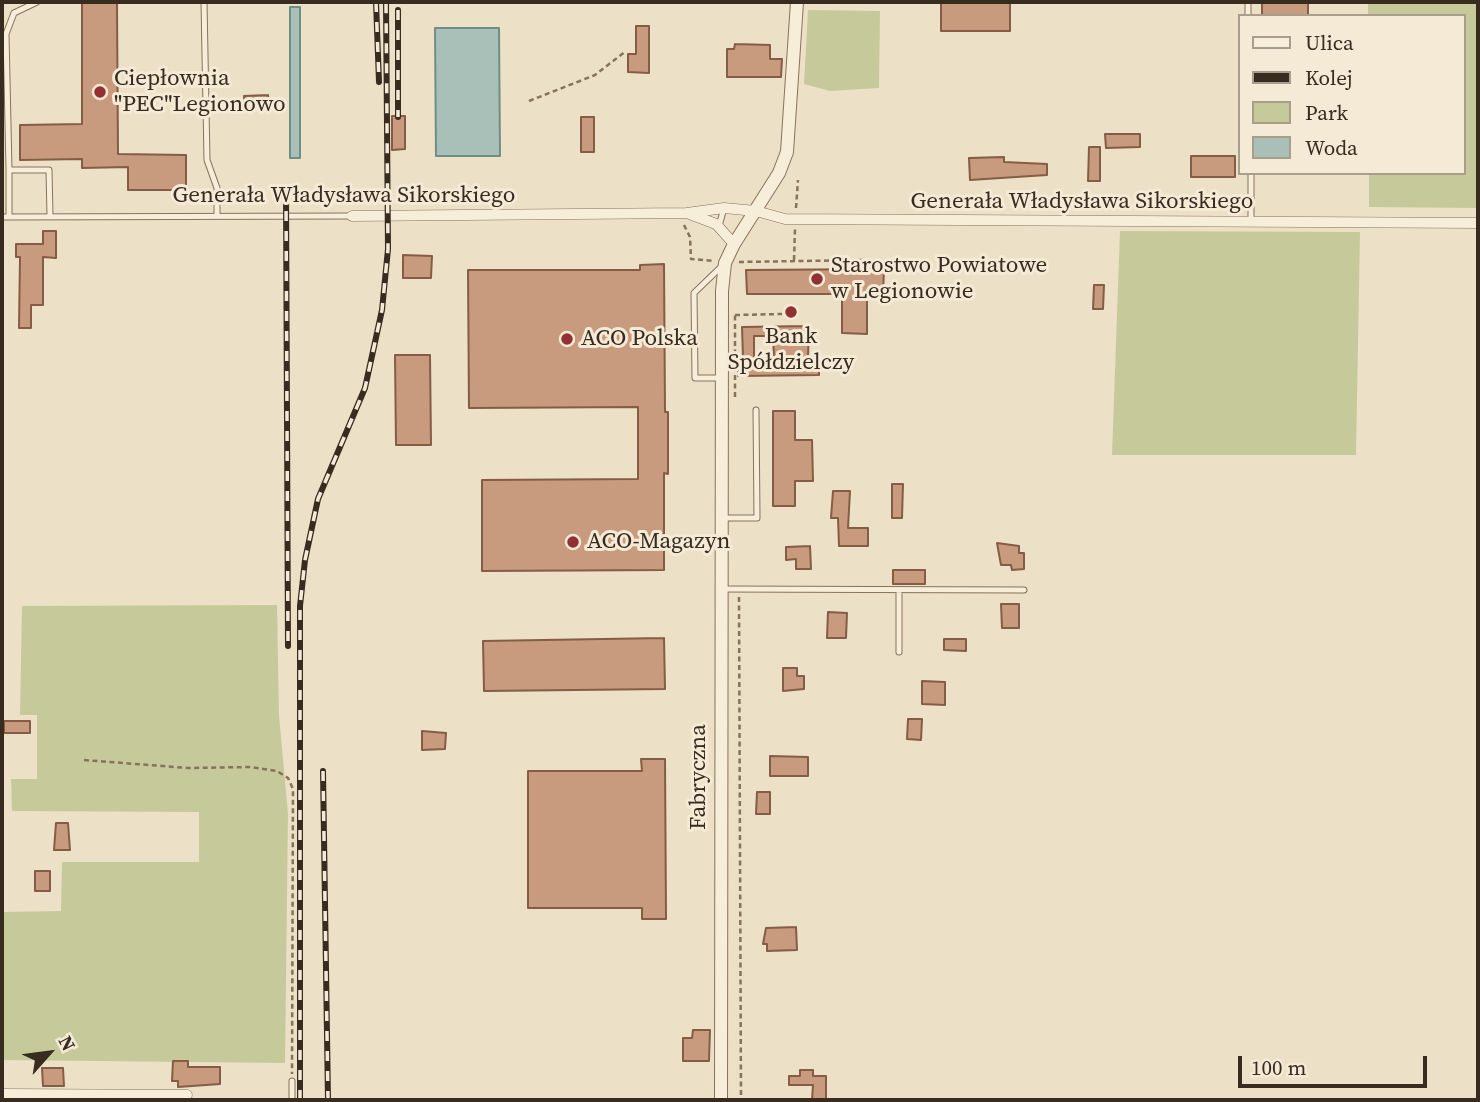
<!DOCTYPE html>
<meta charset="utf-8">
<style>
body{margin:0}
#map{position:relative;width:1480px;height:1102px;overflow:hidden;background:#ece0c7;font-family:"Source Serif 4",serif}
canvas{display:block}
.frame{position:absolute;inset:0;border:4px solid #382b20;pointer-events:none}
.legend{position:absolute;left:1238px;top:14px;width:228px;height:161px;box-sizing:border-box;background:#f4ead6;border:2px solid #a99e8d;margin:0;padding:9px 12px;list-style:none;font-size:21px;color:#382b20}
.legend li{display:flex;align-items:center;gap:14px;height:35px}
.legend b{width:35px;border:2px solid #a99e8d}
.north{position:absolute;left:14px;top:1018px;width:70px;height:70px;-webkit-text-stroke:5px #f4ead6;paint-order:stroke;rotate:62deg;font-size:19px;font-weight:700;line-height:28px;text-align:center;color:#382b20}
.north::after{content:'';display:block;margin:auto;width:24px;height:32px;background:#382b20;clip-path:polygon(50% 0,100% 100%,50% 72%,0 100%)}
.scale{position:absolute;left:1238px;top:1056px;width:189px;height:32px;box-sizing:border-box;border:4px solid #382b20;border-top:0;padding-left:9px;font-size:21px;line-height:24px;white-space:nowrap;color:#382b20;-webkit-text-stroke:5px #f4ead6;paint-order:stroke}
</style>
<div id="map">
<canvas width="1480" height="1102"></canvas>
<div class="frame"></div>
<ul class="legend">
<li><b style="height:9px;background:#f7eeda"></b>Ulica</li>
<li><b style="height:9px;background:#382b20"></b>Kolej</li>
<li><b style="height:19px;background:#c6ca9b"></b>Park</li>
<li><b style="height:19px;background:#a8c0b8"></b>Woda</li>
</ul>
<div class="north">N</div>
<div class="scale">100 m</div>
</div>
<script>
const context = document.querySelector('canvas').getContext('2d');
context.lineJoin = 'round';
function fillPath(path, color) { context.fillStyle = color; context.fill(path, 'evenodd'); }
const toPath = rows => new Path2D(rows.map(r => 'M' + r).join(''));
function strokePath(path, color, width, dash) { context.strokeStyle = color; context.lineWidth = width; context.lineCap = dash ? 'butt' : 'round'; context.setLineDash(dash || []); context.stroke(path); }
function label(font, color, halo, rows, align = 'center') {
  context.font = font + ' "Source Serif 4",serif'; context.lineWidth = 6; context.setLineDash([]); context.textBaseline = 'middle'; context.strokeStyle = halo; context.fillStyle = color; for (const [text, x, y, turn = 0] of rows) {
    context.save(); context.translate(x, y); context.rotate((+turn || 0) * Math.PI / 180); context.textAlign = isNaN(turn) ? turn : align; if (halo) context.strokeText(text, 0, 0); context.fillText(text, 0, 0); context.restore();
  }
}
fillPath(toPath([
 [1368,2,1478,2,1478,208,1369,207,1369,173,1464,173,1464,16,1368,16],
 [808,10,880,11,879,88,830,91,804,84],
 [1120,231,1360,232,1356,455,1112,455],
 [277,605,279,715,288,814,285,1063,2,1060,2,912,61,911,62,862,199,862,199,812,12,811,11,779,37,779,37,715,20,715,22,606]
]), '#c6ca9b');
const water = toPath([
 [290,7,300,7,300,158,290,158,290,7],
 [435,28,499,28,500,156,436,156,435,28]
]);
fillPath(water, '#a8c0b8');
strokePath(water, '#6f8e86', 2);
const building = toPath([
 [82,2,117,2,118,154,186,155,186,190,128,190,128,167,82,168,82,159,20,160,20,125,82,124,82,2],
 [941,2,1010,2,1010,31,941,31,941,2],
 [1262,2,1308,2,1308,16,1262,16,1262,2],
 [636,26,649,26,649,73,628,72,628,54,636,54,636,26],
 [735,44,770,45,770,59,782,59,781,77,727,77,727,49,734,49,735,44],
 [268,95,269,106,245,107,244,96,268,95],
 [392,116,405,116,405,149,392,150,392,116],
 [581,117,594,117,594,152,581,152,581,117],
 [1105,134,1140,134,1140,147,1106,148,1105,134],
 [1089,147,1100,147,1100,181,1088,181,1089,147],
 [1191,156,1235,156,1235,177,1191,177,1191,156],
 [1004,157,1004,162,1047,164,1047,175,970,180,969,158,1004,157],
 [43,231,56,231,56,258,43,257,43,305,31,305,31,328,19,328,20,257,16,257,16,244,43,244,43,231],
 [403,255,432,256,431,278,403,278,403,255],
 [664,264,665,412,668,412,668,474,664,473,664,570,482,571,482,480,638,479,638,407,469,408,468,270,640,270,640,265,664,264],
 [884,269,883,294,867,294,867,334,842,333,842,294,747,294,746,270,884,269],
 [1094,285,1104,285,1103,309,1093,309,1094,285],
 [809,326,808,358,819,358,819,375,738,376,738,358,743,358,742,327,809,326],
 [754,336,773,336,774,358,754,358,754,336],
 [395,355,430,355,431,445,396,445,395,355],
 [773,411,795,411,795,440,812,440,813,481,795,481,795,506,773,506,773,411],
 [892,484,903,484,902,518,892,518,892,484],
 [833,491,850,491,848,528,868,528,868,546,839,546,838,518,831,518,833,491],
 [997,543,1019,546,1019,553,1024,553,1024,569,1012,570,1011,565,1001,565,997,543],
 [810,546,811,569,796,569,796,559,786,560,786,547,810,546],
 [893,570,925,570,925,584,893,584,893,570],
 [1001,604,1019,604,1019,628,1002,628,1001,604],
 [828,612,847,613,846,638,827,638,828,612],
 [664,638,665,689,484,691,483,641,664,638],
 [944,639,966,639,966,651,944,650,944,639],
 [783,668,797,668,797,676,804,676,804,689,783,691,783,668],
 [922,681,945,682,945,705,922,704,922,681],
 [908,719,922,719,921,740,907,739,908,719],
 [4,721,30,721,30,733,4,733,4,721],
 [422,731,446,733,445,749,422,750,422,731],
 [770,756,808,757,808,776,770,776,770,756],
 [641,759,665,759,666,919,642,919,642,908,528,908,528,771,642,771,641,759],
 [757,792,770,792,770,814,756,814,757,792],
 [56,823,68,823,70,850,54,850,56,823],
 [35,871,50,871,50,891,35,891,35,871],
 [796,927,797,950,767,951,767,944,763,944,766,928,796,927],
 [693,1030,710,1030,709,1061,683,1061,683,1038,692,1038,693,1030],
 [173,1061,188,1061,188,1067,220,1067,220,1084,178,1087,178,1081,172,1081,173,1061],
 [42,1068,63,1068,64,1086,43,1086,42,1068],
 [800,1070,813,1070,813,1076,826,1076,826,1100,812,1100,813,1085,789,1085,789,1076,800,1076,800,1070]
]);
fillPath(building, '#c99b7e');
strokePath(building, '#855c44', 2);
const service = toPath([
 [204,2,207,160,217,188,217,216],
 [1248,2,1248,16],
 [9,170,6,34,14,13,37,2],
 [1251,173,1251,222],
 [2,217,352,216],
 [9,217,9,170,49,170,50,216],
 [719,226,724,208],
 [722,378,695,378,694,293,722,266],
 [724,518,757,518,756,410],
 [722,589,1024,590],
 [899,592,899,652],
 [292,1100,292,1081]
]);
const minor = toPath([
 [687,213,724,208,756,211,785,219,1478,223],
 [352,216,687,213,716,224,734,244],
 [2,1094,187,1095]
]);
const tertiary = toPath([
 [721,1100,722,291,725,263,734,244,779,173,787,152,797,2]
]);
strokePath(service, '#87725d', 7);
strokePath(minor, '#87725d', 11);
strokePath(tertiary, '#87725d', 14);
strokePath(toPath([
 [529,101,595,75,626,51],
 [796,208,798,180],
 [684,225,690,237,691,259,715,261],
 [794,260,795,229],
 [739,262,864,260,877,264,902,263],
 [735,315,782,314],
 [735,397,735,314],
 [739,597,741,1100],
 [84,760,188,768,251,767,277,771,288,778,293,789,292,1074]
]), '#87725d', 2.5, [5, 3.5]);
strokePath(service, '#f7eeda', 5);
strokePath(minor, '#f7eeda', 10);
strokePath(tertiary, '#f7eeda', 12);
const rail = toPath([
 [376,2,379,82],
 [398,10,398,117],
 [286,191,288,646],
 [323,771,328,1100],
 [300,1100,300,606,305,560,318,499,365,388,382,310,388,249,386,2]
]);
strokePath(rail, '#382b20', 6);
strokePath(rail, '#f4ead6', 3.5, [10]);
for (const [x, y, r, color] of [
 [100,92,7,"#933033"],
 [817,279,7,"#933033"],
 [791,312,7,"#933033"],
 [567,339,7,"#933033"],
 [573,542,7,"#933033"]
]) { const dot = new Path2D(); dot.arc(x, y, r, 0, 2 * Math.PI); context.fillStyle = color; context.fill(dot); strokePath(dot, '#f4ead6', 2.5); }
label('23px', '#382b20', '#f4ead6', [
 ["Ciepłownia",114,79],
 ["\"PEC\"Legionowo",114,105],
 ["Starostwo Powiatowe",831,266],
 ["w Legionowie",831,292],
 ["Bank",791,337,"center"],
 ["Spółdzielczy",791,363,"center"],
 ["ACO Polska",581,339],
 ["ACO-Magazyn",587,542]
], 'left');
label('23px', '#382b20', '#f4ead6', [
 ["Generała Władysława Sikorskiego",344,196],
 ["Generała Władysława Sikorskiego",1082,202],
 ["Fabryczna",699,777,-90]
]);
</script>
